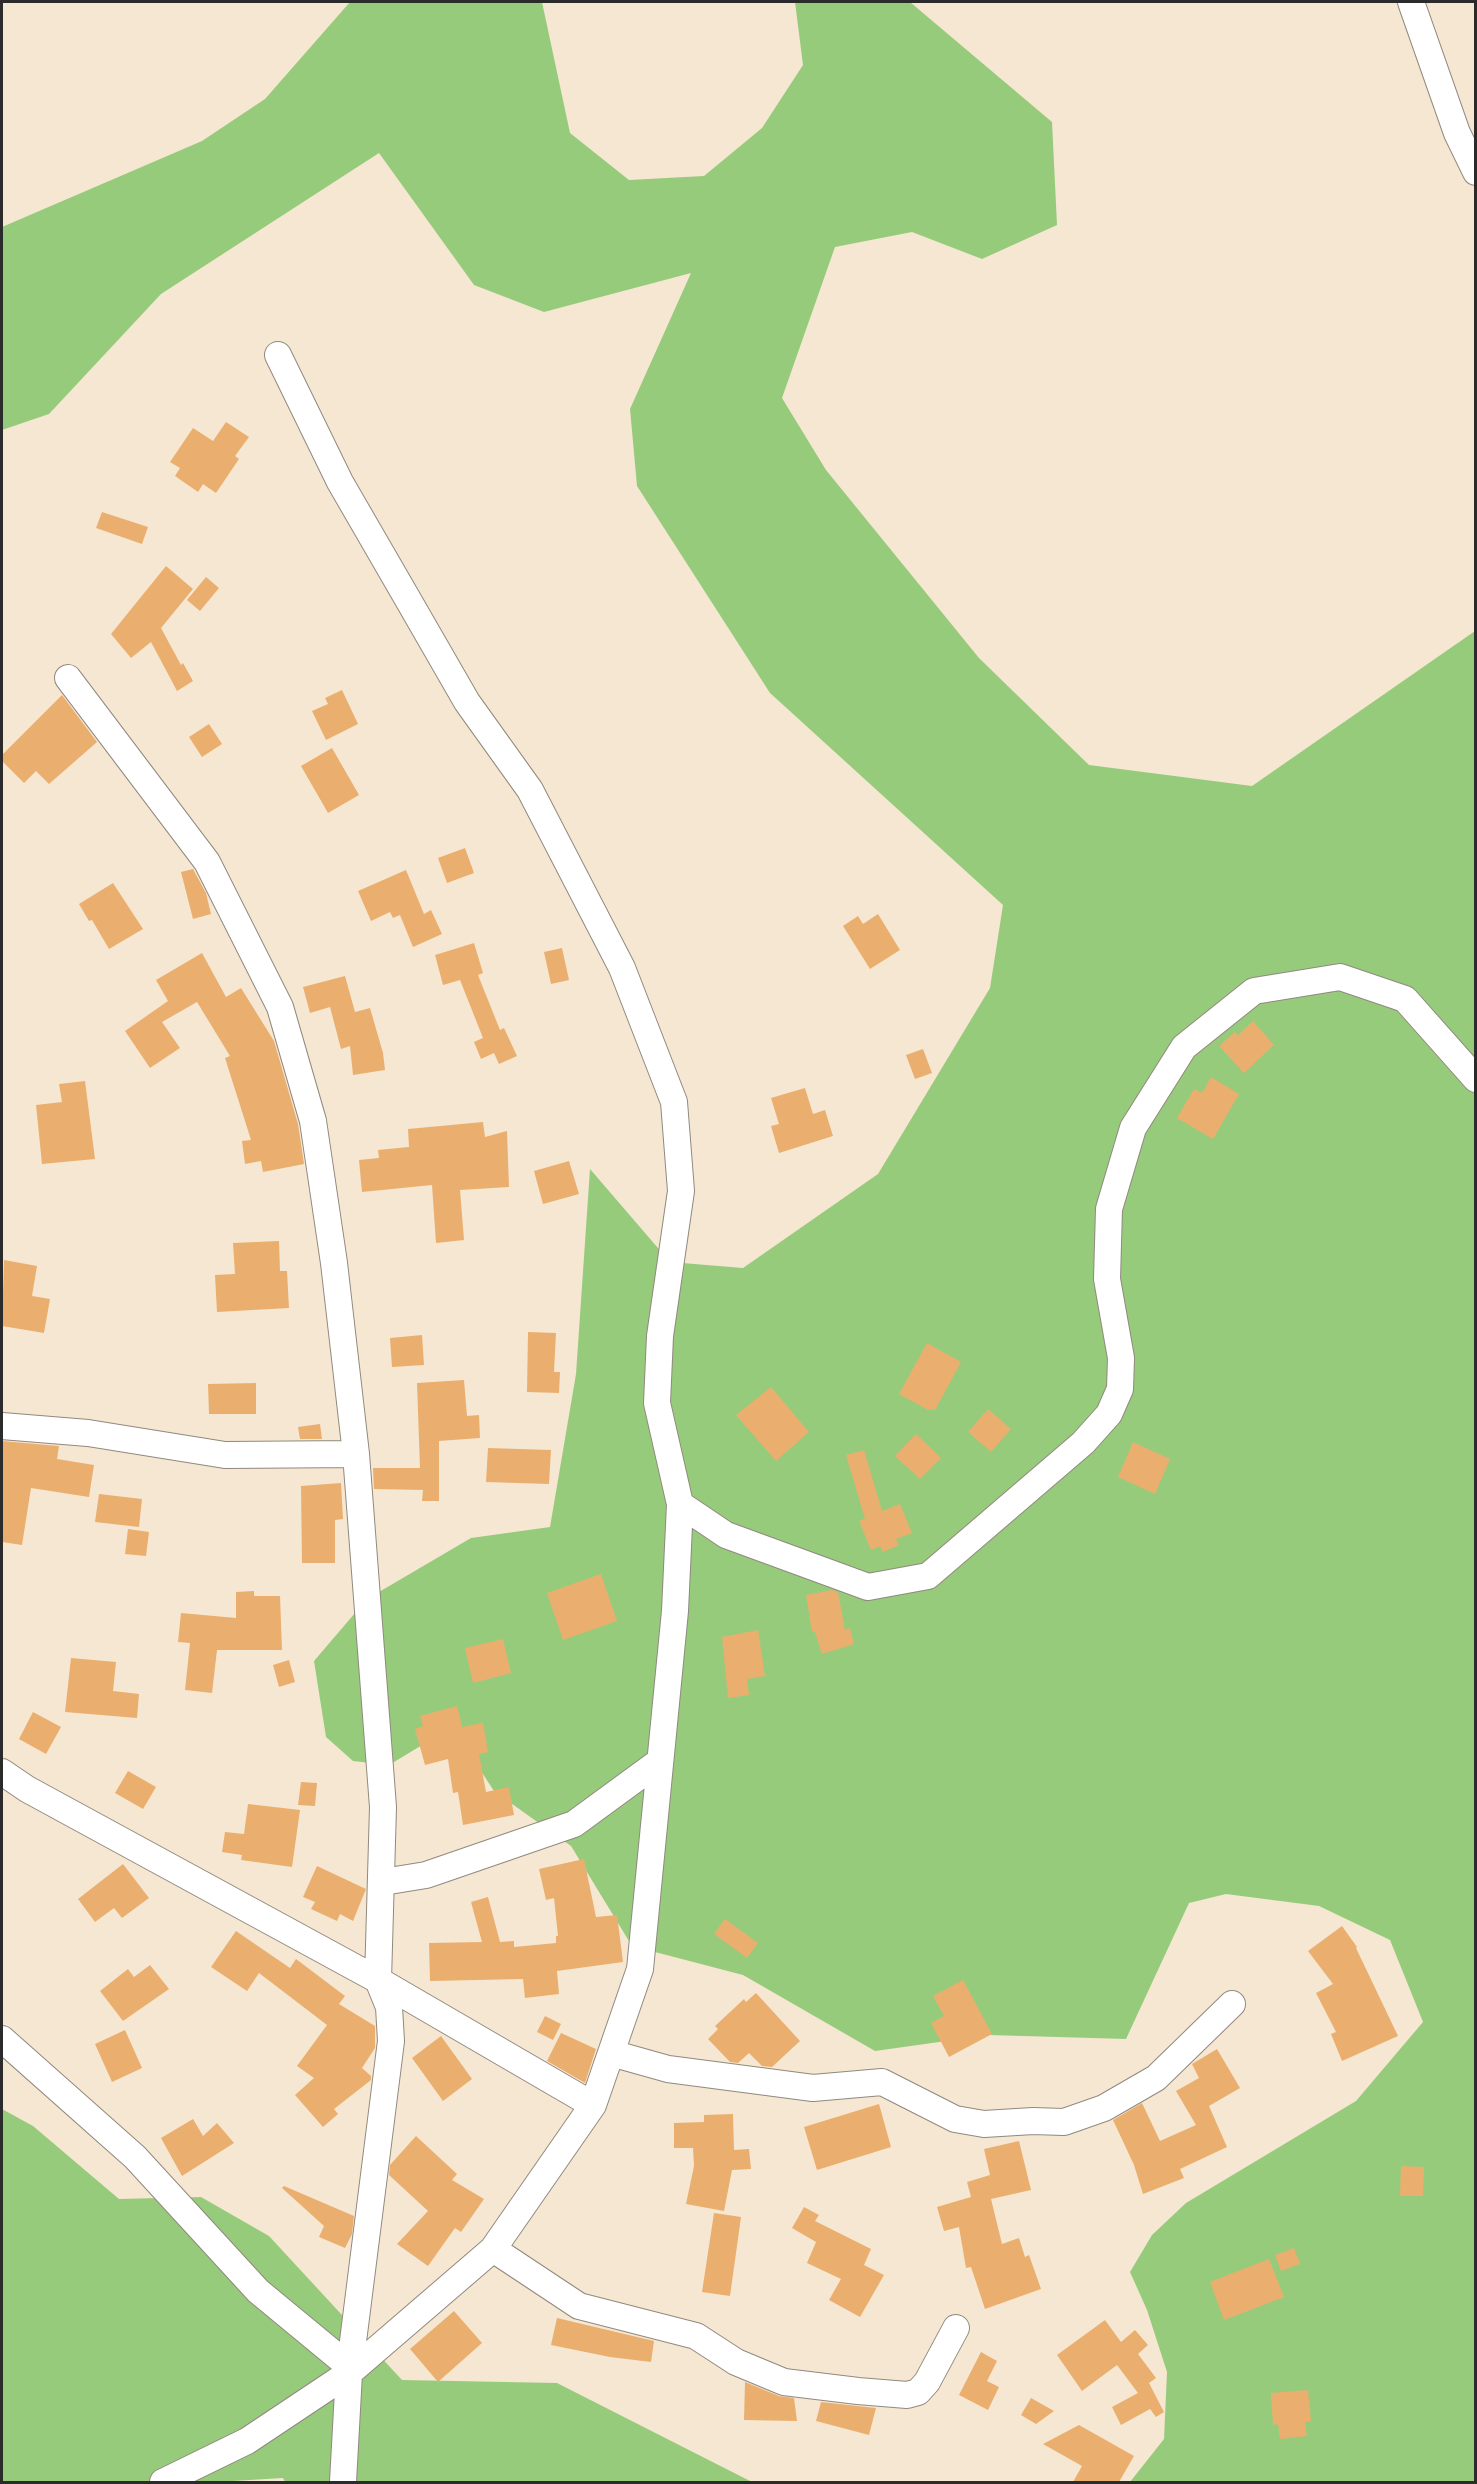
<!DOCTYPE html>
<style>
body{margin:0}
#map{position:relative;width:1477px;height:2484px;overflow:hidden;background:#f6e7d2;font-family:Dekko,sans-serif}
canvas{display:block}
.frame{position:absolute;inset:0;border:3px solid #2b2b2b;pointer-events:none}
</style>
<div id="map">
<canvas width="1477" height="2484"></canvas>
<div class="frame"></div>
</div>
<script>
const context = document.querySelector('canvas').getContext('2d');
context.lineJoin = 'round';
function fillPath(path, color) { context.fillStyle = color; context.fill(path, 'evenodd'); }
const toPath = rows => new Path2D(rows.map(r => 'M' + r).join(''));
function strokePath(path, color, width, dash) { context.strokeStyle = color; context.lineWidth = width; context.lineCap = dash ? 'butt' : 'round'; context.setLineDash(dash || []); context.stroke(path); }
fillPath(toPath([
 [350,2,542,2,570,133,629,180,704,176,762,128,803,65,795,2,910,2,1052,122,1057,225,982,259,912,232,835,247,782,398,826,470,979,658,1089,765,1252,786,1475,631,1475,2482,1130,2482,1164,2439,1167,2372,1147,2310,1130,2272,1152,2235,1186,2203,1356,2101,1423,2022,1390,1940,1319,1906,1226,1894,1189,1903,1126,2039,989,2035,875,2051,743,1975,632,1946,571,1846,494,1791,452,1727,389,1765,353,1761,326,1737,314,1661,367,1599,471,1538,550,1527,576,1374,590,1169,670,1262,743,1268,878,1174,990,988,1003,905,770,693,637,486,630,409,691,273,544,312,474,285,379,153,161,294,49,414,2,430,2,227,202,141,265,99],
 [2,2109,33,2126,119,2199,201,2197,269,2236,402,2380,557,2383,752,2482,285,2482,283,2478,216,2482,2,2482]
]), '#97cb7c');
fillPath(toPath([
 [226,422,249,437,235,456,239,459,216,493,203,484,198,492,175,476,180,468,170,462,193,428,213,441],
 [102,512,148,527,142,544,96,528],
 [166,566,193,589,161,628,181,665,183,663,193,681,177,691,151,642,131,658,111,634],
 [206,577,219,588,200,611,187,600],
 [342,690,358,724,326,740,312,711,328,704,325,698],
 [62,695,97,742,49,784,36,771,24,783,2,761,2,755],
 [209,724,222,744,202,757,189,737],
 [332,748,359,795,328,813,301,766],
 [465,848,474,873,447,883,438,858],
 [193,869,206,893,211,914,193,919,181,872],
 [406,870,424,914,431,910,442,934,413,947,400,915,393,918,390,912,371,921,358,891],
 [113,883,143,929,109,949,92,920,89,921,79,904],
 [878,914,900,950,870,969,843,926,858,916,863,924],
 [474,943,483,973,478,975,500,1030,504,1028,517,1056,499,1064,494,1053,481,1059,474,1042,483,1038,460,980,443,985,435,955],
 [562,948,569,980,551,984,544,952],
 [202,953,226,997,241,988,274,1041,298,1124,304,1164,263,1172,261,1161,245,1164,242,1141,251,1140,225,1058,230,1056,197,1002,162,1022,180,1048,150,1068,125,1031,168,1001,156,980],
 [345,976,355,1012,370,1008,383,1053,385,1070,353,1075,350,1046,341,1049,330,1007,310,1013,303,987],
 [1253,1021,1274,1045,1244,1073,1219,1046,1235,1032,1238,1035],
 [923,1049,932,1073,915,1079,906,1055],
 [1211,1077,1239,1094,1213,1139,1177,1118,1194,1089,1202,1093],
 [85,1081,95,1159,42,1164,36,1105,62,1102,59,1084],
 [805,1088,813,1114,825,1110,833,1136,779,1153,771,1126,779,1124,771,1098],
 [483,1122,485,1137,507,1131,509,1187,460,1190,464,1240,436,1243,432,1185,362,1192,359,1160,379,1158,378,1150,409,1147,408,1129],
 [569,1161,579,1194,543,1204,534,1171],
 [279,1241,280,1271,287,1271,289,1308,217,1312,215,1275,235,1274,233,1243],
 [4,1260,37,1266,32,1296,50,1299,44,1333,2,1326],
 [528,1332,556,1333,554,1372,560,1372,559,1393,527,1392],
 [422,1335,424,1365,392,1367,390,1338],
 [927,1343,961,1362,935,1410,928,1410,899,1394],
 [464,1380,467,1416,479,1415,480,1438,439,1441,439,1501,422,1501,423,1490,374,1489,373,1468,420,1468,417,1383],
 [256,1383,256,1414,209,1414,208,1384],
 [771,1387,809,1432,776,1461,736,1415],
 [988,1409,1011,1429,991,1452,968,1432],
 [320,1424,322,1439,300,1439,298,1427],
 [916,1434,941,1458,920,1479,895,1456],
 [2,1441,59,1446,57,1459,94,1465,89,1497,31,1488,22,1545,2,1542],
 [1133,1442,1170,1459,1155,1494,1118,1477],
 [488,1448,551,1450,549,1484,486,1482],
 [864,1450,882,1511,900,1504,912,1533,896,1539,899,1545,883,1552,880,1546,871,1550,859,1521,865,1519,846,1455],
 [341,1483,343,1519,335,1520,335,1563,302,1563,301,1486],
 [99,1494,142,1499,139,1527,95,1522],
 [128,1529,149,1532,146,1556,125,1554],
 [601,1574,617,1621,563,1640,547,1593],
 [832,1590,838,1592,845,1630,850,1628,854,1644,822,1654,815,1632,812,1632,806,1595],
 [254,1591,254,1596,280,1596,282,1650,217,1650,212,1693,185,1690,190,1643,178,1642,181,1613,236,1618,236,1592],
 [758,1630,765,1676,747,1679,749,1695,728,1698,722,1637],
 [503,1639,511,1673,473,1683,465,1648],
 [71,1658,116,1662,113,1691,139,1694,137,1718,65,1712],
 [289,1660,295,1682,279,1687,273,1665],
 [457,1706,462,1727,483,1723,488,1752,479,1754,486,1792,509,1787,514,1815,463,1825,458,1792,453,1793,448,1759,425,1765,415,1729,423,1726,420,1716],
 [33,1712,61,1727,46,1754,19,1739],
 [128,1771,156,1787,143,1809,115,1793],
 [301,1782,317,1783,315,1806,298,1805],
 [248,1804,300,1810,292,1867,241,1860,242,1855,222,1852,225,1832,244,1834],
 [584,1859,596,1917,617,1915,623,1962,557,1971,559,1994,525,1998,523,1979,430,1981,429,1943,482,1942,471,1902,488,1897,500,1942,514,1941,514,1947,556,1943,556,1936,558,1936,554,1898,546,1900,539,1869],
 [123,1864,149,1898,122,1918,114,1908,95,1922,78,1899],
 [317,1866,366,1889,353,1921,340,1914,337,1921,311,1909,315,1902,303,1897],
 [725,1919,758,1943,747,1958,714,1934],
 [1342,1926,1357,1947,1356,1948,1398,2036,1342,2061,1331,2034,1336,2032,1316,1993,1333,1984,1308,1951],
 [236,1931,290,1968,296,1959,345,1996,339,2004,375,2026,375,2048,362,2068,371,2076,371,2080,334,2109,338,2114,323,2127,295,2095,314,2078,297,2066,327,2025,259,1973,247,1991,211,1967],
 [150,1965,169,1989,123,2021,100,1991,128,1969,134,1977],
 [963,1980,992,2034,949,2057,931,2023,944,2016,933,1996],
 [756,1993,800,2041,772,2067,762,2066,749,2053,738,2063,730,2062,708,2039,718,2029,715,2026,744,1999,746,2002],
 [545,2016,561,2024,553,2040,537,2032],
 [125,2030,142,2068,112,2082,95,2044],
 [561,2033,596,2049,585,2083,547,2061],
 [441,2036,472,2079,443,2101,412,2058],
 [1217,2049,1240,2088,1209,2106,1227,2147,1180,2169,1184,2178,1143,2194,1134,2165,1113,2120,1142,2103,1160,2141,1196,2125,1176,2091,1199,2078,1192,2064],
 [879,2104,891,2147,817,2170,804,2127],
 [733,2114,734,2150,749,2149,751,2169,732,2170,724,2211,686,2204,694,2166,693,2148,674,2148,674,2123,704,2122,704,2115],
 [193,2119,203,2136,217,2123,234,2143,182,2176,161,2138],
 [416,2136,457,2174,452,2180,484,2199,461,2232,455,2228,428,2266,397,2244,428,2211,389,2175,390,2165],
 [1019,2141,1031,2190,991,2199,1002,2244,1019,2238,1025,2257,1029,2255,1041,2289,985,2309,971,2267,966,2268,959,2227,944,2231,937,2207,971,2197,967,2182,990,2175,984,2149],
 [1401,2166,1424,2167,1423,2196,1400,2196],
 [284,2186,354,2216,352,2234,345,2248,319,2237,324,2226,282,2188],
 [804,2207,819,2215,815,2221,871,2249,864,2265,884,2275,860,2317,829,2300,841,2279,807,2263,816,2242,792,2228],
 [714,2213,741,2217,730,2296,702,2292],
 [1294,2248,1300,2264,1281,2271,1275,2255],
 [1269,2259,1284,2297,1224,2320,1210,2282],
 [454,2311,482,2343,438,2382,410,2349],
 [557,2318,654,2341,651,2362,610,2357,551,2345],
 [1105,2320,1121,2342,1135,2330,1148,2345,1138,2354,1156,2378,1149,2383,1164,2412,1156,2417,1150,2409,1121,2425,1112,2407,1138,2393,1117,2365,1082,2391,1057,2355],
 [981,2352,997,2361,987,2381,999,2387,988,2410,959,2395],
 [745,2382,779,2396,794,2398,797,2421,744,2420],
 [1308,2390,1311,2421,1305,2422,1307,2436,1280,2439,1278,2424,1273,2425,1271,2393],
 [1031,2398,1054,2411,1036,2424,1021,2415],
 [821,2402,876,2408,869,2435,816,2421],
 [1079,2425,1134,2456,1119,2482,1073,2482,1082,2466,1043,2444]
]), '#eaaf6e');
const minor = toPath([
 [1411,2,1457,133,1476,172],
 [68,678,207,862,280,1007,313,1121,334,1263,356,1454,383,1807,378,1980,389,2007,391,2041,349,2373,343,2482],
 [2,1426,88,1433,225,1455,356,1454],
 [680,1504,726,1535,868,1587,928,1576,1083,1443,1109,1414,1120,1389,1121,1358,1107,1279,1109,1209,1133,1128,1184,1047,1254,991,1340,977,1405,999,1476,1079],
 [2,1772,27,1789,378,1980,593,2105],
 [383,1882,426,1875,574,1824,660,1761],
 [2,2039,135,2157,258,2291,350,2367],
 [611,2053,668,2069,813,2088,882,2082,955,2119,984,2124,1033,2121,1064,2122,1104,2108,1156,2078,1232,2004],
 [493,2249,579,2306,696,2336,736,2362,784,2382,858,2391,907,2395,918,2392,927,2382,956,2328],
 [163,2482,247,2441,349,2373,493,2249,593,2105,640,1969,675,1611,680,1504,657,1403,660,1336,681,1191,674,1102,622,968,530,790,467,702,410,603,340,482,278,355]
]);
strokePath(minor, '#90897e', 28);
strokePath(minor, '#fff', 26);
</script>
